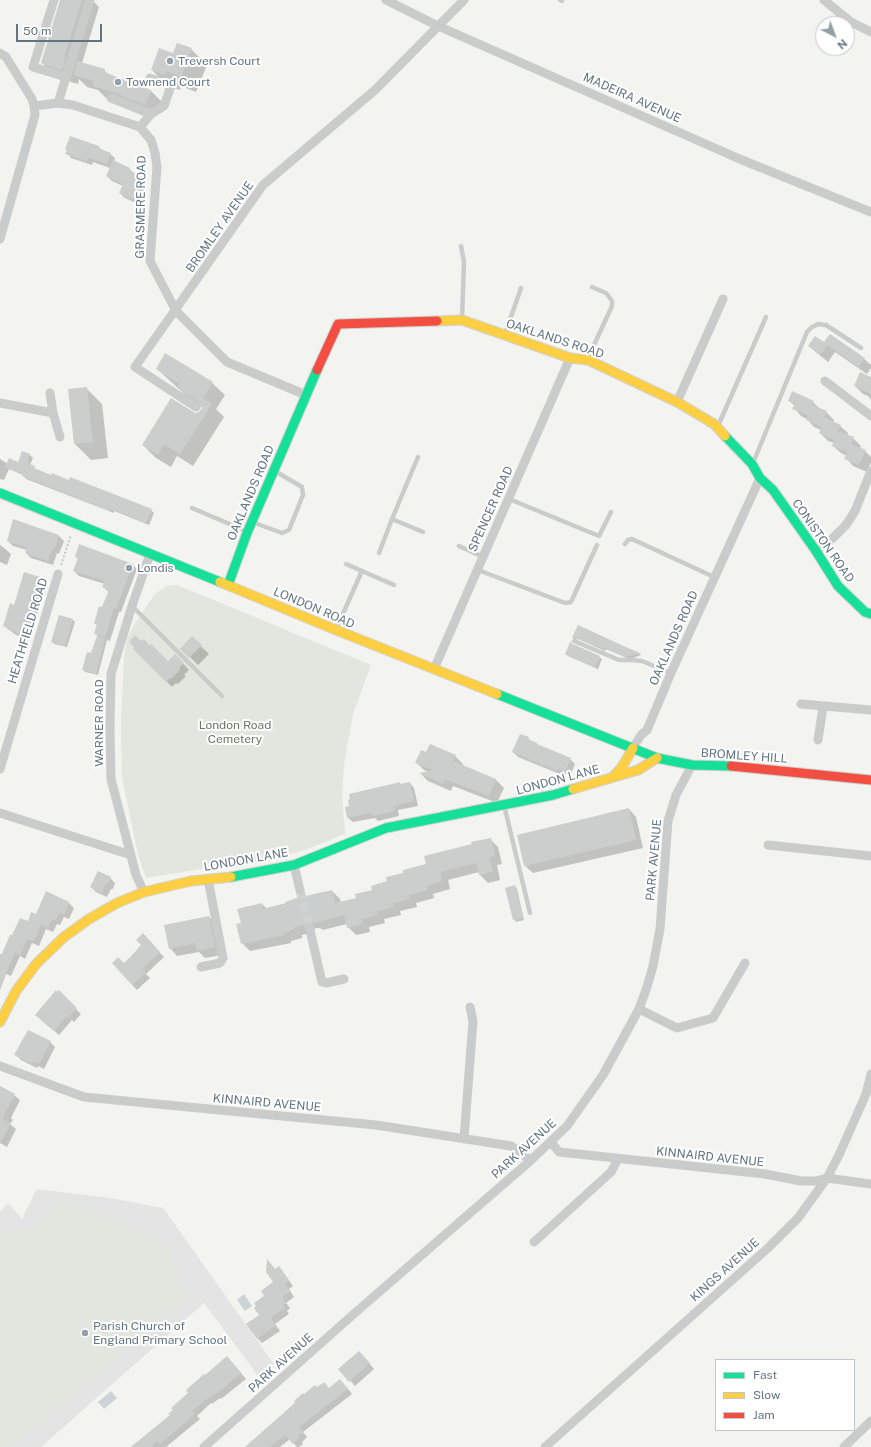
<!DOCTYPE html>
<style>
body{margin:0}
#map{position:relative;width:871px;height:1447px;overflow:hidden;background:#f3f3f0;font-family:"Public Sans",sans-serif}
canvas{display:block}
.legend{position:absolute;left:715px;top:1359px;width:140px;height:72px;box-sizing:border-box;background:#fff;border:1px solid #c0c7cd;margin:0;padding:5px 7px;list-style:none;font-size:12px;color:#617482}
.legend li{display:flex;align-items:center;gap:8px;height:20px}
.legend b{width:20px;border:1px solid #c0c7cd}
.north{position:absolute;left:815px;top:16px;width:40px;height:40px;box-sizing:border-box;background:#fff;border:1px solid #c0c7cd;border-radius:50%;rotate:138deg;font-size:11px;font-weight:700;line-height:16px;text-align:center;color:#617482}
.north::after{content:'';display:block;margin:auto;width:14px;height:18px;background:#94a0a8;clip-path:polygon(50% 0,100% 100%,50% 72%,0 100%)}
.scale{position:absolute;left:16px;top:24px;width:86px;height:18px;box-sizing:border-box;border:2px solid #617482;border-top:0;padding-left:5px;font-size:12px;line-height:14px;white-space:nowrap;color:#617482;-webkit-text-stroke:3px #fff;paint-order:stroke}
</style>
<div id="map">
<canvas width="871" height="1447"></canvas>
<ul class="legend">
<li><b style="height:5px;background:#16e098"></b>Fast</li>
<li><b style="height:5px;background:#ffcf43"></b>Slow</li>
<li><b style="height:5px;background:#f24e42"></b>Jam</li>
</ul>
<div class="north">N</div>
<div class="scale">50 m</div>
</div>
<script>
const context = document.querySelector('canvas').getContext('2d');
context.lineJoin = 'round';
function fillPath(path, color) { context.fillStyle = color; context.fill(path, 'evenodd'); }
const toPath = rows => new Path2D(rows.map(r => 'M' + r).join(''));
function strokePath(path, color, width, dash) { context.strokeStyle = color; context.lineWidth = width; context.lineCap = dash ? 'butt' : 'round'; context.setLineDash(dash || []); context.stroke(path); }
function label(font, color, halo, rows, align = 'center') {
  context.font = font + ' "Public Sans",sans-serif'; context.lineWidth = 4; context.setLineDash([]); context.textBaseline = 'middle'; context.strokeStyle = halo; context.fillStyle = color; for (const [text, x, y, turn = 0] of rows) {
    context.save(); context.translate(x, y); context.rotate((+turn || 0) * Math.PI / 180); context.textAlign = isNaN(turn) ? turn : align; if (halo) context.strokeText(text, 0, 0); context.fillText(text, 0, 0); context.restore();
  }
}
fillPath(toPath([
 [37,1189,110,1198,163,1208,274,1364,259,1377,204,1303,41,1447,0,1447,0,1212,8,1203,22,1219]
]), '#e3e4e3');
fillPath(toPath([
 [177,585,371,665,353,714,344,765,342,795,345,834,307,849,271,860,244,866,206,868,146,878,138,854,122,778,121,723,124,656,127,638,135,623,155,594,166,586],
 [58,1206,86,1208,167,1245,186,1297,10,1447,0,1447,0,1241,10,1232,32,1227]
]), '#e2e6de');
fillPath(toPath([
 [244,1294,252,1306,245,1311,237,1300],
 [111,1391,117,1398,104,1409,98,1402]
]), '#ccd4d7');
fillPath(toPath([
 [62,0,92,0,99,7,82,63,104,70,109,75,151,91,162,102,157,116,126,104,106,98,98,90,87,87,79,79,78,84,58,78,42,63],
 [191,49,207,65,196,92,181,86,180,90,167,86,152,70,173,54],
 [98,146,103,151,110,154,115,158,114,162,129,169,145,182,144,185,145,187,138,204,125,198,120,193,123,186,112,181,107,176,110,168,93,162,92,165,71,158,67,153],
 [825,344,864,359,871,365,871,368,867,374,835,352,828,362,817,353,809,346],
 [157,369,212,383,225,395,216,409,224,417,193,466,177,456,171,467,156,458,143,445,195,414,200,413,203,408,191,400],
 [871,378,871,400,868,396,863,394,855,386],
 [86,388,102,404,108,458,91,460,75,444,69,390],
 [789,401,813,402,821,410,826,412,834,420,833,422,840,426,848,433,847,436,853,438,861,446,860,448,865,451,871,457,871,462,867,472,853,466,846,458,847,456,841,453,833,446,834,443,828,441,820,433,821,430,814,427,807,419,801,416,794,408,795,406],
 [23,452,30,455,33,458,30,465,34,467,37,471,151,510,154,513,149,525,114,511,114,513,26,479,23,475,9,469,4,480,0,479,0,459,8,464,19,463],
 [14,521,59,536,64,541,59,554,57,553,53,565,31,558,26,553,27,550,13,546,8,541],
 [0,545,3,547,11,554,7,565,0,562],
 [76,557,132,564,137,569,121,612,119,612,110,641,107,640,98,675,85,672,83,669,92,654,98,636,95,634,98,626,95,623,109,592,103,587,105,584,79,576,74,571,78,559],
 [42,579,46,583,30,639,16,635,4,626,15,606],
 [60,616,73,620,75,622,67,647,54,644,52,641],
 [578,627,639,653,641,655,633,658,627,658,606,649,605,651,578,639,575,640,573,638],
 [192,638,209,654,198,665,182,649],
 [135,649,168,662,175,655,189,670,184,675,186,676,178,684,176,683,172,687],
 [566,654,599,657,602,659,598,669,568,656],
 [528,738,531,742,570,759,575,764,570,776,563,773,562,775,518,757,513,752],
 [430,745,455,756,463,764,462,766,496,780,504,788,497,803,453,786,451,791,428,781,421,774,429,772,424,770,417,763,427,754],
 [399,783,401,785,410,783,414,788,418,806,398,810,399,816,378,821,375,818,353,822,348,818,350,806],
 [629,809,636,817,643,848,533,873,525,866],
 [490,839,498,847,502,864,497,865,500,880,488,883,480,875,479,872,448,880,450,889,433,894,434,898,416,903,417,907,400,911,401,915,384,919,385,923,369,927,370,932,356,935,348,927,347,924,323,930,320,928,316,928,311,933,302,935,302,938,291,941,291,943,250,951,242,943,242,924,262,904,267,909,332,891,340,899,341,903,357,899,405,874,473,845],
 [98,872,110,878,115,883,113,889,111,889,107,897,96,892,91,887],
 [515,886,517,889,524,920,516,922,514,919],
 [47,893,69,903,74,908,69,919,64,917,60,925,57,924,53,932,46,929,39,946,32,943,25,959,20,956,11,976,6,974,0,990,0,954,2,955,13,937,36,915],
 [209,917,216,924,222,955,205,958,199,952,177,956,170,948],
 [143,935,164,957,146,974,150,978,137,990,113,964,124,964,142,945],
 [59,992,81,1014,74,1022,72,1020,59,1035,41,1020],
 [50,1042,55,1047,44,1069,38,1066,37,1068,21,1060,16,1055],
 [0,1089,14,1095,20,1100,11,1118,13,1120,10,1124,16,1129,7,1147,0,1143],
 [268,1261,275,1270,283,1273,293,1286,289,1289,294,1297,286,1303,290,1308,287,1311,289,1314,275,1324,280,1331,262,1343,258,1339,260,1315,266,1296,275,1282],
 [364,1357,374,1369,355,1386,340,1369],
 [232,1362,246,1379,221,1399,220,1398,212,1404,211,1403,197,1416,200,1419,166,1447,131,1447,171,1415,205,1376],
 [345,1385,352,1394,303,1432,307,1437,302,1442,303,1444,299,1447,297,1447,290,1439,280,1447,246,1447,304,1395,317,1389,330,1389]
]), '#0003');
fillPath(toPath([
 [60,0,82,0,64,57,66,57,62,70,41,63],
 [177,43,192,48,181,77,166,71,164,75,151,70,159,48,173,53],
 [77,61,105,69,104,72,151,90,145,105,113,92,93,86,94,81,74,75],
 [70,136,99,146,98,148,111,153,107,164,88,158,87,161,65,154,67,150,65,150],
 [113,160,130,168,130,172,141,176,139,180,141,181,133,199,119,193,123,184,106,176],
 [830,334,865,358,859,367,827,345,820,355,808,346,815,336,824,342],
 [165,353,213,382,203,398,212,404,180,454,164,444,158,455,142,445,171,398,195,413,199,412,202,408,199,402,177,388,180,384,156,369],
 [860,372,871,377,871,394,854,386],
 [87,387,93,442,74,444,68,389],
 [792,391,814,401,812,405,827,411,824,417,841,425,838,431,854,437,851,444,866,450,859,465,844,459,847,452,832,446,834,440,819,433,822,427,806,420,808,415,792,409,795,404,788,401],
 [22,451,30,454,27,463,35,466,34,468,51,475,52,473,69,480,70,477,152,509,146,523,111,509,110,511,22,476,23,474,5,467,9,458,18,462],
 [13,519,59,535,54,550,52,549,48,561,25,553,27,547,7,541],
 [79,544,133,564,116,608,114,607,105,637,94,634,97,624,94,624,99,606,102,607,109,590,102,587,105,581,73,571,78,558,75,557],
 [24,572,43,578,26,636,11,631,11,629,3,626,10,603,14,605],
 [59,615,73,619,65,646,51,642],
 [578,625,628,648,640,653,630,656,624,656,604,647,603,649,575,638,572,638],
 [135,635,141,641,144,639,150,646,151,644,168,661,175,654,184,663,179,668,180,670,171,679,170,678,166,682,133,649,135,648,129,642],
 [97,636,105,639,96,674,82,670,87,652,91,653],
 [192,636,202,645,189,658,180,649],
 [570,642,573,644,600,656,595,667,565,654],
 [520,734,529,737,528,739,537,743,537,744,571,758,565,772,558,769,557,771,512,752],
 [430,744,456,755,453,761,496,779,489,796,445,779,443,784,419,773,433,770,415,763,421,750,426,752],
 [400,782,400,784,410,782,414,801,393,806,395,811,372,816,371,813,347,818,345,807,349,806,348,800,350,799,349,794],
 [629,808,636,840,524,866,517,835],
 [491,838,495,856,489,857,493,872,479,875,476,863,440,872,442,881,426,886,427,890,409,895,410,899,393,903,394,907,377,911,378,915,361,919,362,924,347,928,344,915,314,923,308,920,305,922,303,925,294,927,295,929,283,933,284,935,241,944,236,924,241,923,237,909,262,903,263,909,286,903,285,902,297,898,332,890,335,903,356,898,355,894,372,890,371,886,387,881,386,877,403,873,403,870,426,864,424,856,472,844,471,842],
 [98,871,111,877,107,885,106,884,102,893,90,887],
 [515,885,523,918,513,920,505,888],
 [46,891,69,902,64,915,59,913,55,921,52,919,48,928,41,924,34,941,27,939,20,955,15,952,0,987,0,958,10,935,12,935,20,918,28,921,31,912,36,914],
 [209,916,215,947,197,951,195,943,169,949,164,925],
 [143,933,160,952,142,969,146,973,132,985,112,963,118,957,124,963,137,950,137,949,141,945,136,940],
 [56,990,57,992,59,990,77,1008,68,1018,66,1016,54,1031,35,1015],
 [28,1030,51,1041,39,1064,33,1062,32,1064,14,1055],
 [0,1086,15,1094,2,1119,11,1123,0,1143],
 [267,1259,275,1269,279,1266,289,1280,285,1284,290,1291,282,1297,286,1303,283,1305,285,1308,271,1318,276,1325,257,1339,246,1324,259,1315,254,1308,256,1306,254,1303,264,1296,261,1291,273,1282,266,1272],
 [359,1351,370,1363,349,1382,338,1369],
 [227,1356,241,1373,215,1395,214,1394,206,1400,206,1399,192,1411,195,1414,160,1444,157,1441,151,1447,131,1447,170,1415,168,1414,173,1410,171,1408,188,1393,186,1390,204,1374,205,1375],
 [340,1379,348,1389,299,1427,303,1432,298,1436,299,1438,293,1444,285,1435,270,1447,245,1447,295,1403,294,1401,303,1393,304,1394,315,1385,317,1387,324,1382,329,1388]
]), '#cccece');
strokePath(toPath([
 [300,890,309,926]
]), '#ced3d4', 9, [9, 4.5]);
const fast = toPath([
 [725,436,752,464,760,478,773,490,816,551,838,586,865,612,871,614],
 [0,493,220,582],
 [228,585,247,533,317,370],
 [497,694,657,758,692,765,731,766],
 [231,877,294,865,386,828,553,795,573,789]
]);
const slow = toPath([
 [437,321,462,320,570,358,588,360,677,402,714,424,725,436],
 [220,582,336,630,497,694],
 [613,777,622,767,633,748],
 [573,789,638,770,657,758],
 [0,1022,16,991,36,964,64,937,89,919,117,903,144,892,191,881,231,877]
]);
const jam = toPath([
 [317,370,338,324,437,321],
 [731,766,871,780]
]);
strokePath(fast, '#cfd1d0', 11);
strokePath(slow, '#cfd1d0', 11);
strokePath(jam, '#cfd1d0', 11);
strokePath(toPath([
 [61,565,71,535]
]), '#c8c8c9', 2, [2, 2]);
strokePath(toPath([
 [560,0,562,1],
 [461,246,464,262,462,319],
 [505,334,521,288],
 [588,358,612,306,612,301,606,293,592,287],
 [718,426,766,317],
 [753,463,807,332,812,327,818,324,826,325,861,348],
 [509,499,599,536,611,512],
 [192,508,246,531],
 [392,519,418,457],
 [252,522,282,533,289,530,303,495,302,487,275,471],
 [625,544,628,540,632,539,714,577],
 [459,546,483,557],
 [379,553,392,519,423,532],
 [346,564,394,585],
 [478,570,565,603,571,602,597,545],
 [132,606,222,696],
 [337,627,362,571],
 [574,641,619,660,631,660,642,661,671,673],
 [504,805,530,913]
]), '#cacccc', 4.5);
strokePath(toPath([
 [54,0,33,67,66,77],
 [386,0,438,26,742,160,871,212],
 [824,0,851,22,871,32],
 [0,53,6,57,32,99,34,106,35,115,0,239],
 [150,78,171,86,164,106,151,114],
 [111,98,151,114,140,127],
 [58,103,90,0],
 [34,106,58,103,73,105,140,127,151,140,155,153,157,167,150,261,176,311,227,362,306,395],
 [825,381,871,416],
 [50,393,53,413,60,437],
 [677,402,723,299],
 [0,403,53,413],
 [196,407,135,367,263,185,375,90,464,0],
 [816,551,833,538,846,525,855,511,871,471],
 [434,669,570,358],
 [801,704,871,710],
 [818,740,823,707],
 [633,748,641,735,647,730,671,673,760,478],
 [0,769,58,574],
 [0,813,131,855],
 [768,845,871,856],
 [294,865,300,890],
 [144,892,136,875,111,779,110,726,111,674,132,606,150,554],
 [309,926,322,982,326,983,344,979],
 [201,967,220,963,223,958,208,879],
 [639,1009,677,1028,713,1018,745,963],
 [0,1066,84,1097,376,1125,511,1146,522,1153,530,1161],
 [464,1139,473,1021,470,1007],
 [551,1142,559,1152,765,1174,801,1181,816,1181,827,1178,871,1184],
 [534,1242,611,1172,618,1159],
 [204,1447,356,1312,530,1161,567,1126,603,1075,639,1009,647,987,653,966,660,929,668,821,676,795,692,765],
 [545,1447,768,1248,798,1218,827,1178,839,1155,866,1094,871,1074],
 [844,1447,871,1421]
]), '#cacccc', 9);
strokePath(fast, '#16e098', 9);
strokePath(slow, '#ffcf43', 9);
strokePath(jam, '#f24e42', 9);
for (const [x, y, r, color] of [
 [170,61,4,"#94a0a8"],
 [118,82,4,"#94a0a8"],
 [129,568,4,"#94a0a8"],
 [85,1333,4,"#94a0a8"]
]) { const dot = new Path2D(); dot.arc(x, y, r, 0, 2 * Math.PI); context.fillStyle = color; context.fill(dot); strokePath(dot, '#fff', 1.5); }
label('12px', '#617482', '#fff', [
 ["Treversh Court",178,61],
 ["Townend Court",126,82],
 ["Londis",137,568],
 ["Parish Church of",93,1326],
 ["England Primary School",93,1340]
], 'left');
label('12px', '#617482', '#fff', [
 ["MADEIRA AVENUE",632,98,24],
 ["GRASMERE ROAD",141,207,-89],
 ["BROMLEY AVENUE",220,227,-55],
 ["OAKLANDS ROAD",555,339,18],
 ["OAKLANDS ROAD",251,493,-67],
 ["SPENCER ROAD",491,509,-66],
 ["CONISTON ROAD",823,541,55],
 ["LONDON ROAD",314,608,23],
 ["HEATHFIELD ROAD",28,631,-73],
 ["OAKLANDS ROAD",674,638,-66],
 ["WARNER ROAD",99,723,-90],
 ["BROMLEY HILL",744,756,4],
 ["LONDON LANE",558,780,-15],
 ["LONDON LANE",246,860,-10],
 ["PARK AVENUE",654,860,-85],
 ["KINNAIRD AVENUE",267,1103,5],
 ["PARK AVENUE",524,1149,-42],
 ["KINNAIRD AVENUE",710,1157,6],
 ["KINGS AVENUE",725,1270,-42],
 ["PARK AVENUE",281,1363,-42]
]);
label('12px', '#667961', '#fff', [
 ["London Road",235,725],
 ["Cemetery",235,739]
]);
</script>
